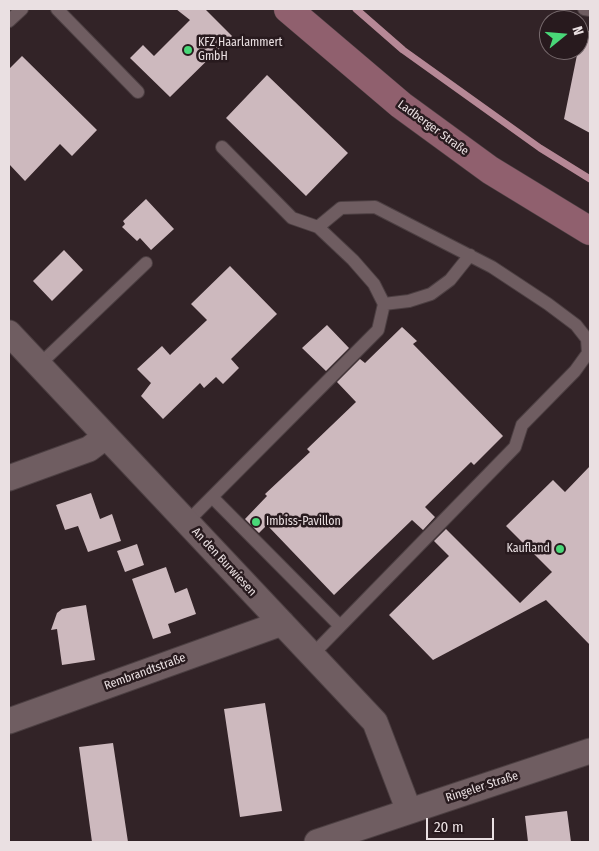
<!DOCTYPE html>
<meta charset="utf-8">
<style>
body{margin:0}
#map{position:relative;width:599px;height:851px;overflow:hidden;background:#322327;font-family:"Fira Sans Condensed",sans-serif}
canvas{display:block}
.frame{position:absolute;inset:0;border:10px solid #eae0e2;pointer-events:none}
.north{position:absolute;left:539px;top:10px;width:50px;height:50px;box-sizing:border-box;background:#281a1e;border:1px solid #76696c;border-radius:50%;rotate:73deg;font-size:14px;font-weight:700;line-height:20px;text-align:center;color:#eae0e2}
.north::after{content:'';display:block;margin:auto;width:18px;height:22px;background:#49d778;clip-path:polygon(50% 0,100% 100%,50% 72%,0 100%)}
.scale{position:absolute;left:426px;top:818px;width:68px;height:22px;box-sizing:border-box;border:2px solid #eae0e2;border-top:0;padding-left:6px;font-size:15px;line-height:18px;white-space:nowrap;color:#eae0e2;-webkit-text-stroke:4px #281a1e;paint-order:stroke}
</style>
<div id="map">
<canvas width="599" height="851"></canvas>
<div class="frame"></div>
<div class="north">N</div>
<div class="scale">20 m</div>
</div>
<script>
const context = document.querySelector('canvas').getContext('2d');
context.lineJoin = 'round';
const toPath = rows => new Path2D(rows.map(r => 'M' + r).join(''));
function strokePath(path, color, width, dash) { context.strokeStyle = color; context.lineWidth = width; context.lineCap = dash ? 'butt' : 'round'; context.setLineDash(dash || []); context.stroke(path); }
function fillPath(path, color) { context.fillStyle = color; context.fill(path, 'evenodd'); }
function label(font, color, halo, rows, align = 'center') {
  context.font = font + ' "Fira Sans Condensed",sans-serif'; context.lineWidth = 5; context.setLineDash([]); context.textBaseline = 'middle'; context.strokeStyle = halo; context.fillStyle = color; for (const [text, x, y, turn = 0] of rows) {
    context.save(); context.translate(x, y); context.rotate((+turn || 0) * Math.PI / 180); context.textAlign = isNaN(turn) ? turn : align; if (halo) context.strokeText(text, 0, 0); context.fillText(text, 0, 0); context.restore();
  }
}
strokePath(toPath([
 [356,9,403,50,540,148,590,179]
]), '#b68896', 7);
fillPath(toPath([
 [176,9,205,9,232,36,170,97,130,58,143,45,154,56,190,20],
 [581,31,590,31,590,133,564,119,578,50,579,50],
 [22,56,97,130,72,156,60,144,25,181,9,164,9,69],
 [267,75,348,153,306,196,226,118],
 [146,199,174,229,151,250,140,238,137,241,122,227,125,224,123,221],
 [64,250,83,270,52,301,33,281],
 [230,266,277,314,231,359,239,368,223,384,216,377,204,388,200,383,163,419,141,396,151,383,137,369,162,346,170,355,207,320,191,304],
 [327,325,349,348,326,371,302,348],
 [402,327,417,341,413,344,503,436,474,465,471,462,425,507,435,517,423,530,412,520,334,595,267,525,259,533,245,519,267,496,265,494,310,452,307,449,356,402,337,382,360,359,365,363],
 [590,466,590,645,546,600,433,660,389,615,449,556,434,541,446,529,520,603,552,572,506,526,553,480,565,492],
 [91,493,100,519,112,514,121,541,88,552,78,526,65,530,56,505],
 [137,544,144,565,125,572,117,551],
 [166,567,175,593,187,588,196,614,168,624,171,633,153,639,132,579],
 [86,605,95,660,62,665,57,629,51,630,57,613,62,609],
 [265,703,282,811,240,817,224,709],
 [113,743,128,842,92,842,79,747],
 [567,811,571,842,528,842,525,816]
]), '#cdb9be');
const service = toPath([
 [57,9,138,92],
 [584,9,590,10],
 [9,21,22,9],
 [384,304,409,301,431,294,450,280,470,255],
 [39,365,146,263],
 [212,497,340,626],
 [187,522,378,330,384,304,374,284,353,260,318,227,292,218,222,147],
 [312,655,515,447,522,425,575,371,588,353,587,339,576,325,548,304,492,267,375,207,341,208,318,227]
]);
const minor = toPath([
 [9,333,375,722,409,811],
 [9,478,89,449,105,437],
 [9,721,282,623],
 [317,842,590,751]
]);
const secondary = toPath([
 [288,9,401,105,490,170,590,231]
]);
strokePath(service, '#4c3f42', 14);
strokePath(minor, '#4c3f42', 27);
strokePath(secondary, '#4c3f42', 29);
strokePath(service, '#6f5d61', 12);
strokePath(minor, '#6f5d61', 25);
strokePath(secondary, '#90606e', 28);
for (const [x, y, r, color] of [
 [188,50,5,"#49d778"],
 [256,522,5,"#49d778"],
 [560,549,5,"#49d778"]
]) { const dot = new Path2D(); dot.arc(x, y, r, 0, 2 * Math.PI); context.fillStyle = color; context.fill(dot); strokePath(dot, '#281a1e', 2); }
label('12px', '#eae0e2', '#281a1e', [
 ["KFZ Haarlammert",198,43],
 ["GmbH",198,57],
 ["Imbiss-Pavillon",266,522],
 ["Kaufland",550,549,"right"]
], 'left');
label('12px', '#eae0e2', '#281a1e', [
 ["Ladberger Straße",433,128,36],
 ["An den Burwiesen",224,562,47],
 ["Rembrandtstraße",145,672,-20],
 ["Ringeler Straße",482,787,-18]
]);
</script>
